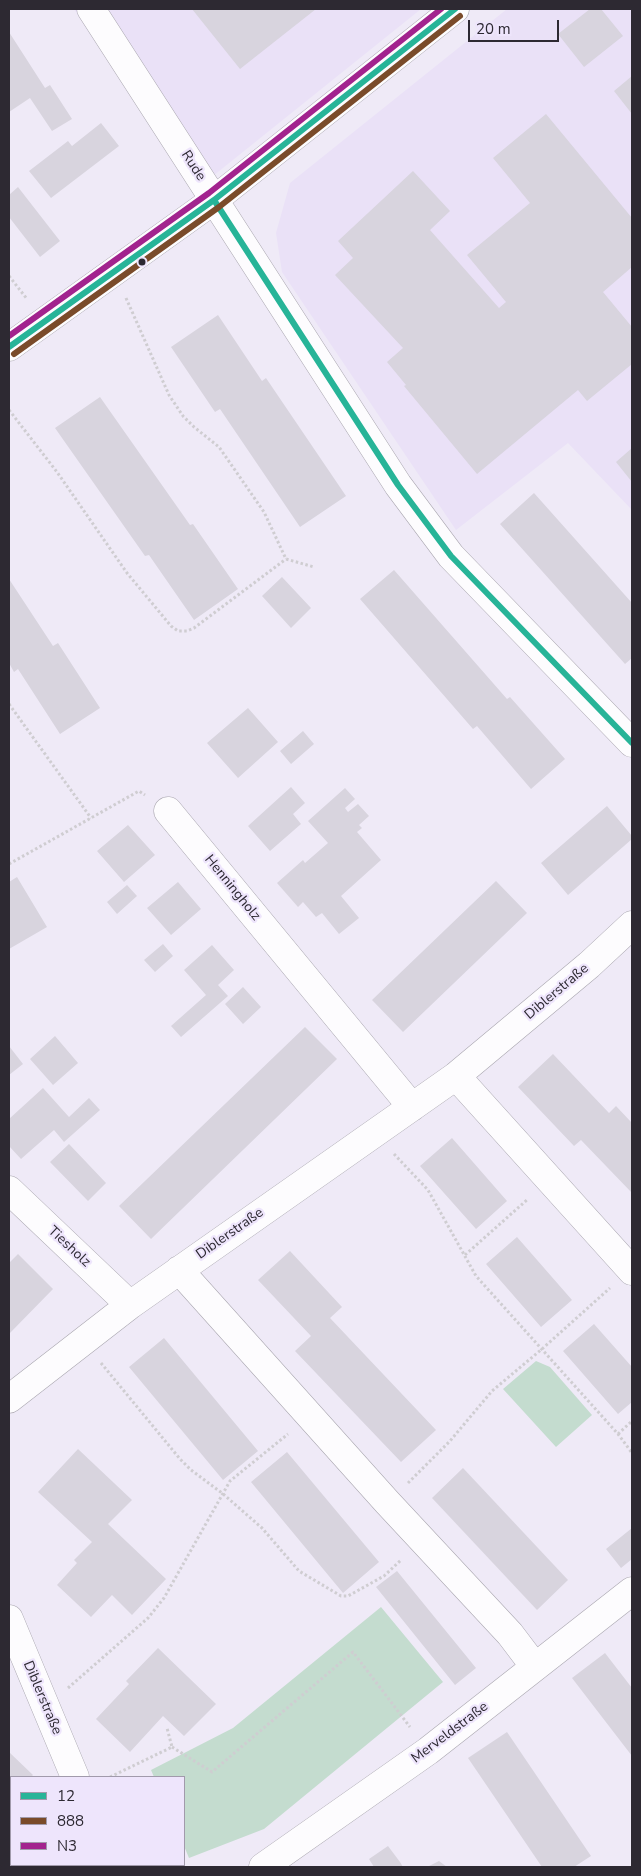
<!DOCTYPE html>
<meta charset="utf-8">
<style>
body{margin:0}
#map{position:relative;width:641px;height:1876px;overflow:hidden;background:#efeaf7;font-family:"Nunito Sans",sans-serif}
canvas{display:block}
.frame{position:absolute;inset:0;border:10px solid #2d2932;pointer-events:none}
.legend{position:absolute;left:10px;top:1776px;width:175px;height:90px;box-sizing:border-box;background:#eee5fc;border:1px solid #a19aab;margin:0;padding:6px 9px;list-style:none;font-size:15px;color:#2d2932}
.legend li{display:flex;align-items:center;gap:10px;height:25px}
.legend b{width:25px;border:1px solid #a19aab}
.scale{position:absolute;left:468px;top:20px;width:91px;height:22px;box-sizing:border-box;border:2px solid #2d2932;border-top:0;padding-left:6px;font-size:15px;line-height:18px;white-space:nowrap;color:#2d2932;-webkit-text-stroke:4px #eee5fc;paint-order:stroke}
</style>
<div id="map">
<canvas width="641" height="1876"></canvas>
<div class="frame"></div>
<ul class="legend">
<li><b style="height:6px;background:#27b498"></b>12</li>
<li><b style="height:6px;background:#7a4b2a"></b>888</li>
<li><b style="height:6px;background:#a2238e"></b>N3</li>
</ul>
<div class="scale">20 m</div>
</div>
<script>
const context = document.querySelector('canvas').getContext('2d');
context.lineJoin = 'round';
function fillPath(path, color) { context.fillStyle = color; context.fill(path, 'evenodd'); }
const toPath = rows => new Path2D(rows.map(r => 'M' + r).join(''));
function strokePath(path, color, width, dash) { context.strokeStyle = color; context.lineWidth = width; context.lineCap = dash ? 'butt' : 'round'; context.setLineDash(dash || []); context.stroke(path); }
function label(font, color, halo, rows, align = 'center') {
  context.font = font + ' "Nunito Sans",sans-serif'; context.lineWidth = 4.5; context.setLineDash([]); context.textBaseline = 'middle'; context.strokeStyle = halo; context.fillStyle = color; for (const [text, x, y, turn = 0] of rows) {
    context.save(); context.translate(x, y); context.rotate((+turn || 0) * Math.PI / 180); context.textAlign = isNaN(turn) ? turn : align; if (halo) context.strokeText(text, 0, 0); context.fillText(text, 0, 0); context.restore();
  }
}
fillPath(toPath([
 [74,9,421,9,193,192],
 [507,9,632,9,632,510,568,443,456,530,282,272,276,233,290,183]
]), '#eae1f7');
fillPath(toPath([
 [536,1361,550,1367,592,1415,556,1447,503,1389],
 [381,1607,443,1682,264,1829,189,1858,184,1846,184,1777,154,1777,151,1770,233,1728]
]), '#c4dccf');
fillPath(toPath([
 [192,9,316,9,240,69],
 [590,9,601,9,623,36,584,67,558,34],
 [9,32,45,88,50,85,72,119,52,131,30,98,9,112],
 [632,76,632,114,614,91],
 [546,114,632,218,632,267,603,292,632,327,632,364,587,401,578,390,477,474,404,386,406,385,387,362,403,348,335,275,353,258,338,241,413,171,450,211,430,230,499,308,506,302,467,255,530,203,493,158],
 [101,123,119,146,51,198,29,171,68,141,72,146],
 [18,187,60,241,40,257,9,217,9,195],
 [218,315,262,381,266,378,346,496,300,527,220,409,215,412,171,347],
 [100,397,190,525,193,524,238,589,194,620,149,555,145,556,55,428],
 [632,448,632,482,616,462],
 [534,493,632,603,632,658,625,664,500,524],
 [394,570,507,699,510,697,565,759,531,789,477,726,473,729,360,599],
 [282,577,311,608,291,628,262,596],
 [9,579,53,646,58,643,100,708,60,734,18,669,14,672,9,663],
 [248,708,278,742,238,778,207,743],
 [303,731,314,744,291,764,280,751],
 [291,787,305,803,293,814,301,824,270,851,248,826],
 [345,788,355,799,345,808,348,812,358,804,369,816,359,825,362,828,357,832,381,860,341,896,359,918,339,934,322,913,316,917,303,902,298,907,277,883,303,860,305,863,328,843,308,821],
 [607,806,632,836,632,839,568,895,541,863],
 [128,825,155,855,124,882,97,851],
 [17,877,47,927,9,949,9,882],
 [496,881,527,913,403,1032,372,1000],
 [178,882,201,909,171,935,147,908],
 [127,885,137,896,117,914,107,902],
 [163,944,173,956,155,972,144,960],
 [212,945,234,970,218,985,228,996,181,1037,171,1026,206,995,184,970],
 [243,987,261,1007,243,1024,225,1004],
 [305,1027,337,1059,151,1239,119,1206],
 [55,1036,78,1063,53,1085,30,1059],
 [9,1046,23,1064,9,1075],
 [553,1054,609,1113,616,1106,632,1123,632,1193,581,1140,574,1146,518,1087],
 [43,1088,69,1117,89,1098,100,1110,64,1142,54,1130,21,1159,9,1146,9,1119],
 [452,1138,507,1201,476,1229,420,1166],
 [69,1144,106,1183,88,1201,50,1162],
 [517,1237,572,1300,541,1327,486,1264],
 [290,1251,342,1307,330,1318,436,1430,401,1462,295,1351,311,1336,258,1280],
 [18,1254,53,1289,9,1334,9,1263],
 [594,1324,632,1367,632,1402,618,1414,563,1351],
 [164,1338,258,1451,223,1480,129,1367],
 [78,1449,132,1500,108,1524,166,1579,132,1615,112,1595,91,1617,57,1585,77,1563,74,1560,92,1542,38,1492],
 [287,1452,379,1562,343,1593,251,1482],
 [463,1468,568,1580,537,1610,432,1498],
 [632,1528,632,1559,621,1568,606,1549],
 [397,1571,476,1668,455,1685,376,1587],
 [158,1648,216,1704,184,1736,163,1716,130,1752,96,1719,129,1684,126,1681],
 [605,1653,632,1688,632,1756,572,1678],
 [507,1732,591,1856,574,1867,542,1867,468,1758],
 [9,1752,33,1775,31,1777,11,1777,11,1798,9,1800],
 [11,1832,11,1865,65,1865,67,1867,9,1867,9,1834],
 [388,1846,400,1862,403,1867,374,1867,369,1859],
 [439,1861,447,1867,427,1867]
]), '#d8d4de');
const minor = toPath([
 [91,9,398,485,451,556,632,743],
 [9,347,214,200,455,9],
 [168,811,412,1107],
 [456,1076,632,1271],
 [9,1190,130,1305],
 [179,1270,387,1502,510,1634,535,1667],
 [9,1399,130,1305,456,1076,589,965,632,925],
 [9,1619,75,1777],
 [111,1865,112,1867],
 [263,1867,428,1751,632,1591]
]);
strokePath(minor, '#a9a6af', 29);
strokePath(toPath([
 [9,276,27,299],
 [126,298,169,395,183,416,194,427,219,447,264,512,286,559,314,567],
 [9,410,57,472,127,573,171,626,178,631,187,631,194,628,286,559],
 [9,704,91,818],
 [9,864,139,791,145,795],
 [394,1154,428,1190,476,1276,618,1434,632,1453],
 [465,1255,528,1199],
 [101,1363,180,1459,191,1470,222,1493,262,1528,299,1571,341,1596,348,1596,384,1576,401,1560],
 [618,1434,632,1421],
 [408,1483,450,1441,492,1391,542,1349,610,1288],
 [68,1688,148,1618,164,1598,230,1481,288,1434],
 [172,1747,212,1772,353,1652,410,1727],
 [110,1777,172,1747,167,1728],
 [9,1810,11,1807]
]), '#cfcdd1', 3, [2.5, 2.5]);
strokePath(minor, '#fdfcfe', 28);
strokePath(toPath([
 [214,200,398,485,451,556,632,743],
 [9,347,214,200,455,9]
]), '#27b498', 6);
strokePath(toPath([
 [14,354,219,207,460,16]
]), '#7a4b2a', 6);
strokePath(toPath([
 [9,336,209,193,441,9]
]), '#a2238e', 6);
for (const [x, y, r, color] of [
 [142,262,4.5,"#2d2932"]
]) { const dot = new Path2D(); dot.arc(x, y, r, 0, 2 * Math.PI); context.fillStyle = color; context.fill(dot); strokePath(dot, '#eee5fc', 2); }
label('14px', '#2d2932', '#eee5fc', [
 ["Rude",193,166,57],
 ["Henningholz",232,888,51],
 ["Diblerstraße",557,992,-40],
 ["Diblerstraße",230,1234,-35],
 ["Tiesholz",69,1247,43],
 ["Diblerstraße",42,1698,67],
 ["Merveldstraße",450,1733,-37]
]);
</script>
